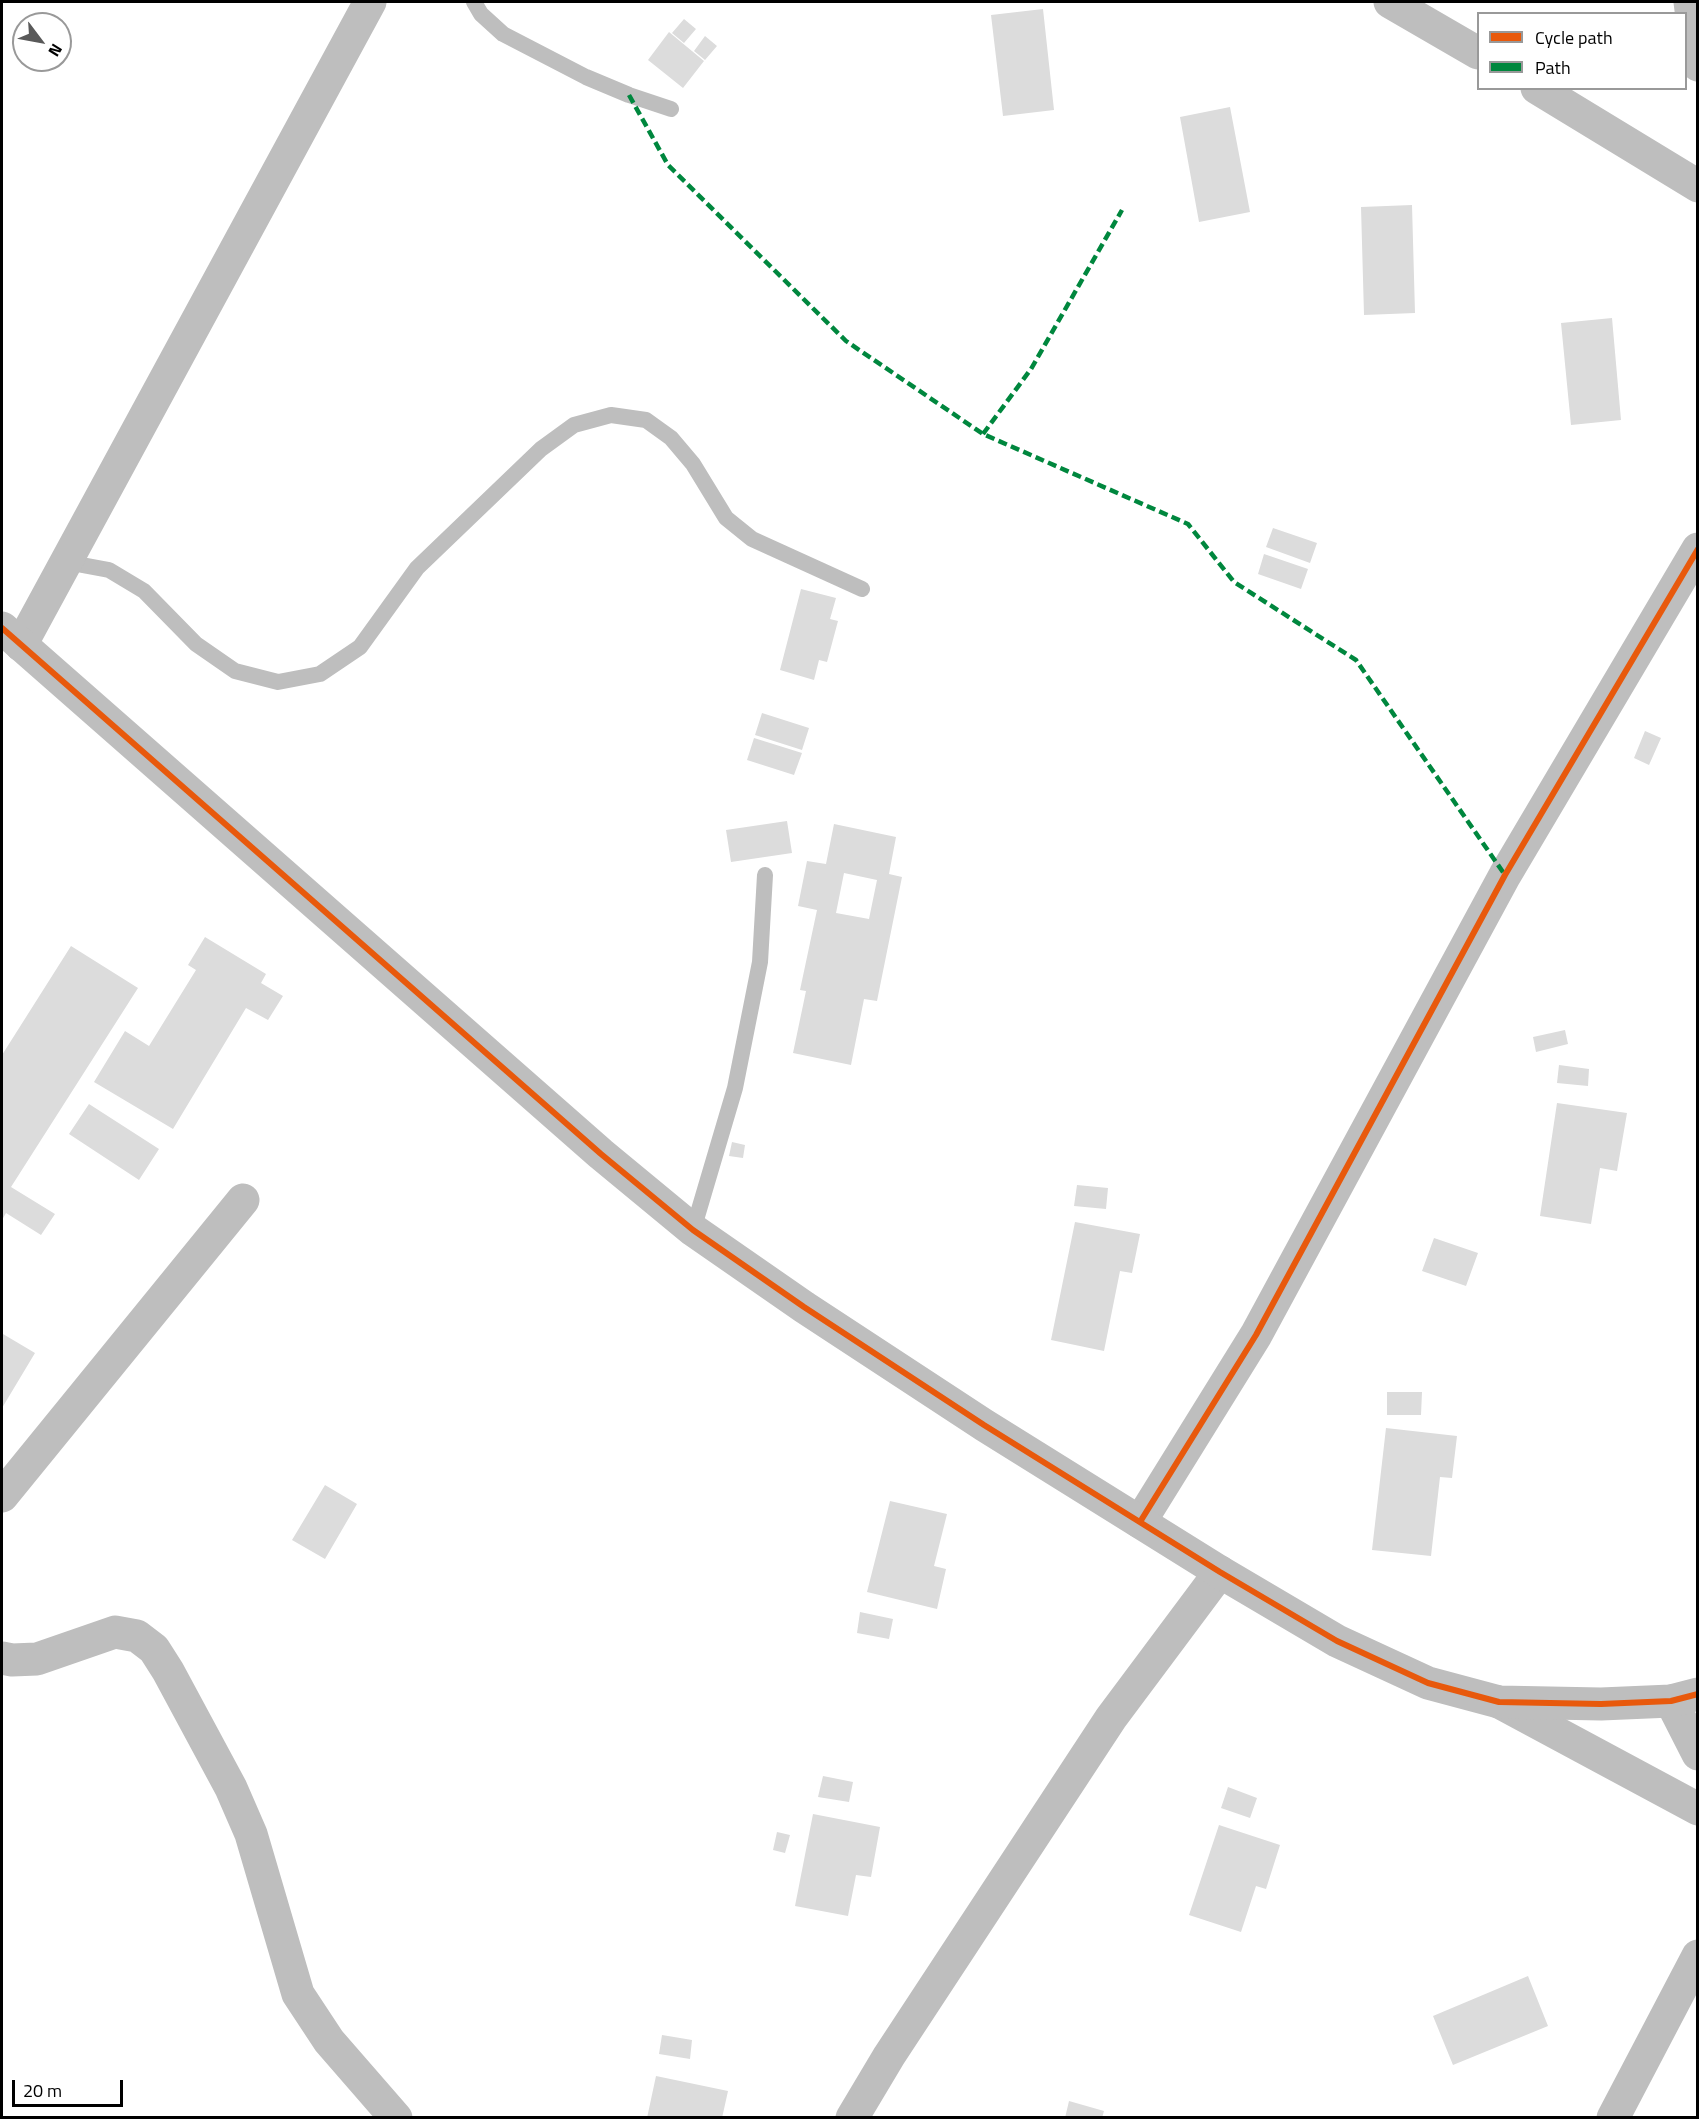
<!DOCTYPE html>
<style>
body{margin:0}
#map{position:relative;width:1699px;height:2119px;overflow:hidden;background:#fff;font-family:"Titillium Web",sans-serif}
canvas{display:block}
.frame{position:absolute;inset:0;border:3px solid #000;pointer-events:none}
.legend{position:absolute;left:1477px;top:12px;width:210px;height:78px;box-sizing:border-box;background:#fff;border:2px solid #999;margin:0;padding:8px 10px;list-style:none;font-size:18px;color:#000}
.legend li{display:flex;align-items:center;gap:12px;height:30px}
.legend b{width:30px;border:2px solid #999}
.north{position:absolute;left:12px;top:12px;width:60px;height:60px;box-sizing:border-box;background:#fff;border:2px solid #999;border-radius:50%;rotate:122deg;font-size:16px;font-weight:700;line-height:24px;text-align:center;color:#000}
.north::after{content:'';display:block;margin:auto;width:21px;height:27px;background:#595959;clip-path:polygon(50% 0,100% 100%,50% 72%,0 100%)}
.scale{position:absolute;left:12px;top:2080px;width:111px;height:27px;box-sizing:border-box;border:3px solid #000;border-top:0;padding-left:8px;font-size:18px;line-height:21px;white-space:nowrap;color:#000;-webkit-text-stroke:4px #fff;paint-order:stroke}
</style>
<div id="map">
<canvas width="1699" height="2119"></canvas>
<div class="frame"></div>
<ul class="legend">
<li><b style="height:8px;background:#e8590c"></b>Cycle path</li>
<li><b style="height:8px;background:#00873e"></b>Path</li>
</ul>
<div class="north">N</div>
<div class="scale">20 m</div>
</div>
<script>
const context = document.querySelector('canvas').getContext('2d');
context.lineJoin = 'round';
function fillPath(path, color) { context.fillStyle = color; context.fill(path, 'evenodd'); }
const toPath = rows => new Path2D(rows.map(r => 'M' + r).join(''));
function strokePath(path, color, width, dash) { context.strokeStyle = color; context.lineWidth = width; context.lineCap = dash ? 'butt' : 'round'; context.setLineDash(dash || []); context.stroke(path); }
fillPath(toPath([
 [1043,9,1054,110,1003,116,991,15],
 [684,19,696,29,684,43,672,33],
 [669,32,704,61,683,88,648,60],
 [705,36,717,46,705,60,694,51],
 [1230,107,1250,212,1199,222,1180,117],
 [1412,205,1415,313,1364,315,1361,207],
 [1612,318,1621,420,1571,425,1561,323],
 [1273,528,1317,543,1310,563,1266,547],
 [1264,554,1308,569,1301,589,1258,574],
 [801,589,836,598,830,619,838,621,827,662,819,660,814,680,780,670],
 [762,713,809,728,802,750,755,735],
 [1645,731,1661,738,1649,765,1634,758],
 [754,738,802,753,794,775,747,760],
 [787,821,792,853,731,862,726,830],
 [834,824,896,837,889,874,902,877,877,1001,864,999,851,1065,793,1053,806,991,800,990,817,910,798,906,807,861,826,864],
 [844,873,877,880,869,919,836,913],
 [205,937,266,974,261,983,283,996,268,1020,246,1008,173,1129,94,1082,125,1031,149,1046,196,970,188,965],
 [71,946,138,988,11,1187,55,1214,41,1235,6,1213,2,1220,2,1055],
 [1565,1030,1568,1044,1536,1052,1533,1037],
 [1559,1065,1589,1069,1588,1086,1557,1083],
 [1557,1103,1627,1113,1617,1171,1600,1168,1591,1224,1540,1216],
 [89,1104,159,1149,139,1180,69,1134],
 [732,1142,745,1145,743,1158,729,1156],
 [1077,1185,1108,1188,1106,1209,1074,1206],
 [1075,1222,1140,1234,1132,1273,1120,1271,1104,1351,1051,1340],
 [1434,1238,1478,1253,1466,1286,1422,1271],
 [3,1334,35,1353,2,1408,2,1336],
 [1387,1392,1422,1392,1421,1415,1387,1415],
 [1386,1428,1457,1436,1452,1478,1440,1477,1431,1556,1372,1550],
 [325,1485,357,1504,325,1559,292,1540],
 [890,1501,947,1514,934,1566,946,1569,937,1609,867,1592],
 [860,1612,893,1619,889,1639,857,1633],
 [823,1776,853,1782,849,1802,818,1797],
 [1228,1787,1257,1798,1250,1818,1221,1808],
 [813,1814,880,1827,871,1877,856,1875,848,1916,795,1906],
 [1219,1825,1280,1845,1266,1889,1256,1886,1241,1932,1189,1915],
 [777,1832,790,1835,785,1853,773,1850],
 [1528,1976,1548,2026,1453,2065,1433,2016],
 [662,2035,692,2040,690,2059,659,2054],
 [656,2076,728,2091,722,2118,647,2118],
 [1069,2101,1104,2111,1102,2118,1065,2118]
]), '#dcdcdc');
strokePath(toPath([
 [474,2,481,14,503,34,586,77,629,95,671,109],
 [66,562,109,570,144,591,196,644,235,671,278,682,320,674,360,647,417,568,541,449,574,425,611,415,646,420,671,438,693,464,726,518,752,539,862,589],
 [693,1230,735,1088,760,962,765,875]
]), '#bebebe', 16);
strokePath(toPath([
 [1390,2,1478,53],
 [1690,2,1698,65],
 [1537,88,1698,186],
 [21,645,370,2],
 [2,1496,243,1200],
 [1140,1522,1256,1335,1505,875,1698,549],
 [2,1658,12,1660,37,1659,115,1632,137,1636,154,1649,168,1671,231,1788,251,1834,298,1994,329,2041,396,2118],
 [1671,1701,1698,1754],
 [1499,1702,1698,1809],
 [852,2118,889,2056,1111,1718,1220,1572],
 [1613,2118,1698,1956]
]), '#bebebe', 33);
strokePath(toPath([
 [2,628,601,1154,693,1230,804,1307,984,1425,1220,1572,1337,1641,1428,1683,1499,1702,1601,1704,1671,1701,1698,1694]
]), '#bebebe', 33);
strokePath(toPath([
 [629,95,668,165,846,341,983,434,1188,524,1234,582,1356,660,1505,875],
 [983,434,1031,369,1122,210]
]), '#00873e', 4.5, [9, 4.5]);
strokePath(toPath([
 [2,628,601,1154,693,1230,804,1307,984,1425,1220,1572,1337,1641,1428,1683,1499,1702,1601,1704,1671,1701,1698,1694],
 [1140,1522,1256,1335,1505,875,1698,549]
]), '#e8590c', 6);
</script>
